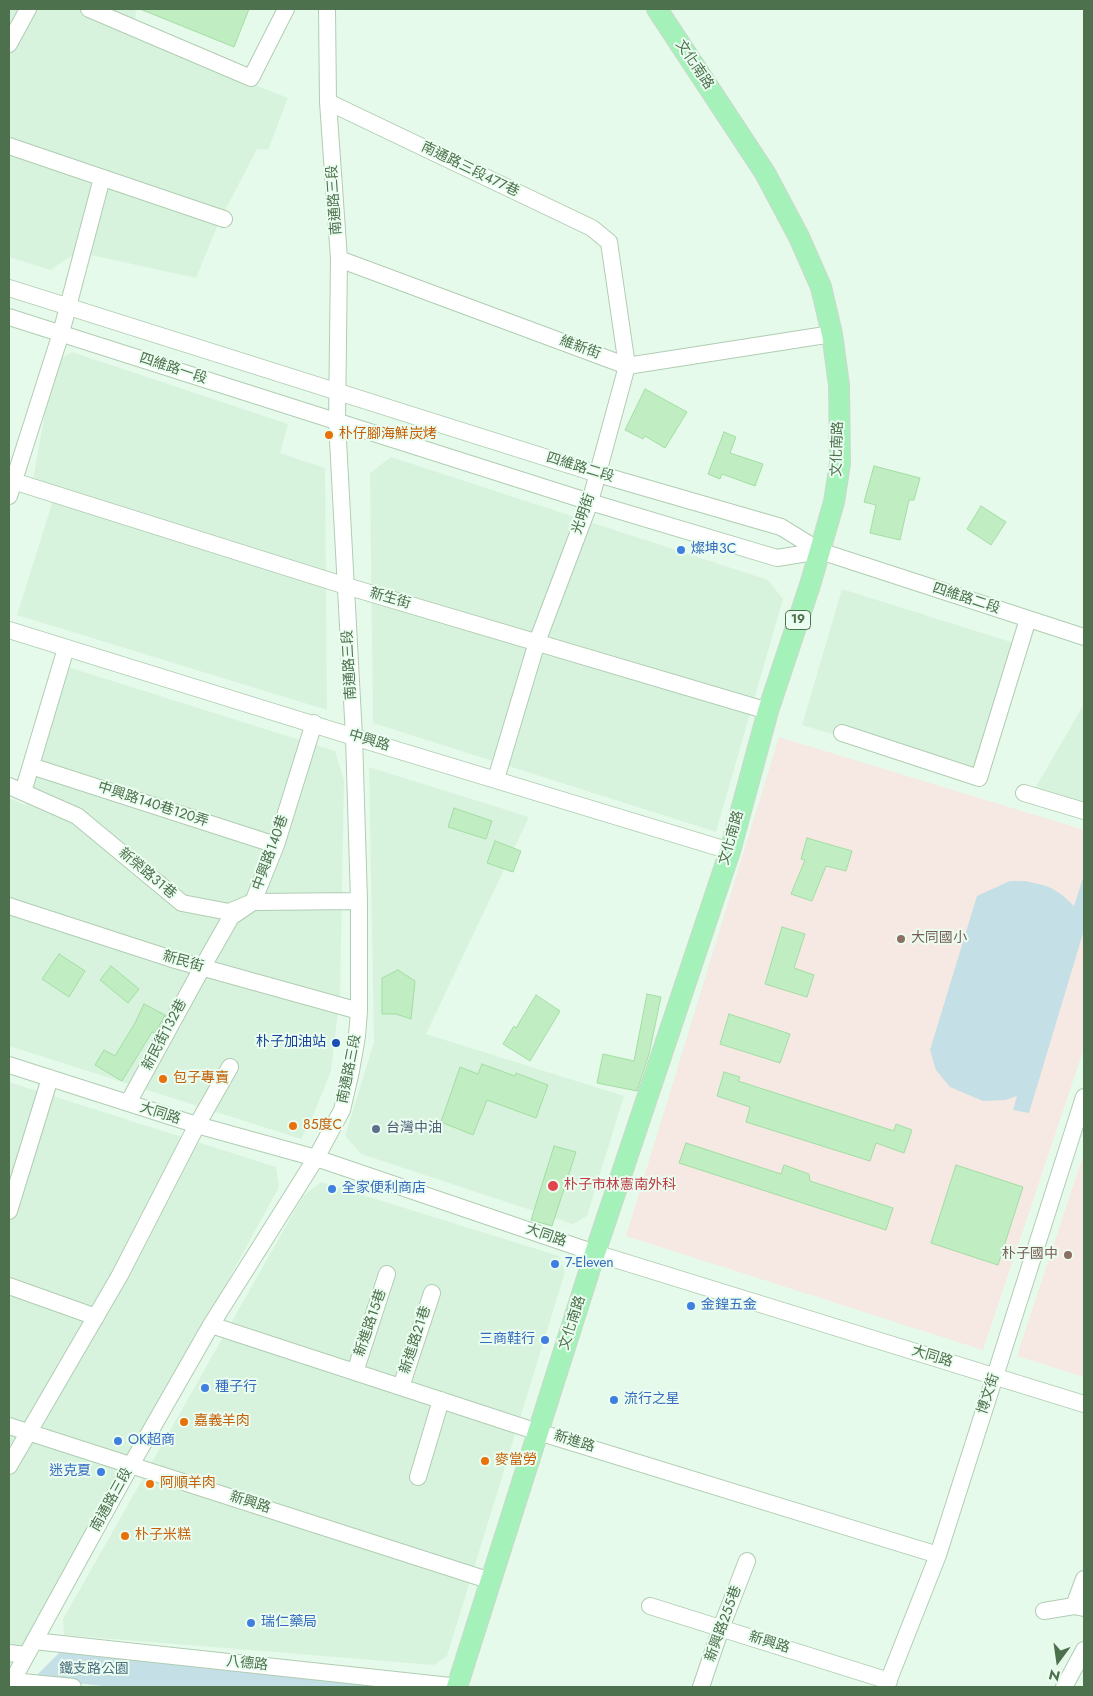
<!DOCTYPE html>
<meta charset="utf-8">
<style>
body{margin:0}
#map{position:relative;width:1093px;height:1696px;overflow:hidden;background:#e6faeb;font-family:Jost,sans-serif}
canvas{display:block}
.frame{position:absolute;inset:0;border:10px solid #4d704d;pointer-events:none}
.north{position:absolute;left:1033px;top:1636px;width:50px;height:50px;-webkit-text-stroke:4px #ebfdf0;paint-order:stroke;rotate:194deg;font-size:14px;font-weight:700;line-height:20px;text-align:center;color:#4d704d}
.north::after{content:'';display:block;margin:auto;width:18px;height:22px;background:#4d704d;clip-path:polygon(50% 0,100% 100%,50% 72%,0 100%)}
</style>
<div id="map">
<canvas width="1093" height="1696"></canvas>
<div class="frame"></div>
<div class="north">N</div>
</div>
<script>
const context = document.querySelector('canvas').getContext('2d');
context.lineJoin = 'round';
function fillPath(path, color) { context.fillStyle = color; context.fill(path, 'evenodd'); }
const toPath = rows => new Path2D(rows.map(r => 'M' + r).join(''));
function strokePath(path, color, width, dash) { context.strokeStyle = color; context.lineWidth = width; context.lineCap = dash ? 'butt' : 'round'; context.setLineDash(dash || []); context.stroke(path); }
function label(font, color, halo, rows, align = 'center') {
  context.font = font + ' Jost,"Noto Sans TC",sans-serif'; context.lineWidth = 4; context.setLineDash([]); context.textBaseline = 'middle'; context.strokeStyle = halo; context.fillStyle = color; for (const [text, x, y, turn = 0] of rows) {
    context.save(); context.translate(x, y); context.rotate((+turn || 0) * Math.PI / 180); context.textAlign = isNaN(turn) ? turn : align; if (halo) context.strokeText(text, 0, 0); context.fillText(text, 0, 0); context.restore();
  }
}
fillPath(toPath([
 [9,9,136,9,134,37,288,98,268,150,257,149,219,222,196,278,77,252,50,270,9,257],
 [72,352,288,424,280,453,325,468,327,710,17,615,55,494,32,485,54,363],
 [391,457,768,580,783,599,716,832,373,723,370,473],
 [842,589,1027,647,985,780,802,725],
 [68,667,335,751,344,780,340,995,331,1071,313,1116,301,1139,9,1046,9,798,25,805,35,778],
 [1084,704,1084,806,1034,790],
 [369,767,529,817,426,1034,624,1096,587,1216,573,1224,361,1154,345,1136,374,1042],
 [9,1082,276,1167,279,1187,9,1683],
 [321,1182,559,1256,565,1272,447,1656,434,1665,64,1635,63,1619,303,1196]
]), '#d8f3dd');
fillPath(toPath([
 [779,737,1084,830,1084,1048,983,1350,626,1236],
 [1084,1153,1084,1377,1017,1356]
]), '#f6e8e2');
fillPath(toPath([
 [1084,875,1084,930,1029,1113,1013,1110,1017,1096,1005,1100,983,1101,950,1087,936,1070,930,1050,977,896,1010,881,1025,881,1043,885,1051,888,1061,894,1074,906],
 [62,1650,404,1687,114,1687,33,1679]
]), '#c5dfe6');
const building = toPath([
 [140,9,249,9,234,47,140,9],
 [645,389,687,412,665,448,645,436,643,439,625,430,645,389],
 [724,432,736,437,730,453,763,464,755,486,722,474,720,479,708,474,724,432],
 [874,466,920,478,914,500,909,500,900,540,870,533,876,505,864,502,874,466],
 [981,506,1006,522,991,545,967,529,981,506],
 [454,808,492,821,486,839,448,827,454,808],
 [807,838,852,851,846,871,826,866,812,901,791,894,805,860,801,859,807,838],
 [495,841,521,851,513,872,487,863,495,841],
 [782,927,805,934,794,968,814,975,807,997,765,984,782,927],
 [59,954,85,971,69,997,42,979,59,954],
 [111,966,139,989,128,1003,100,980,111,966],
 [398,970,415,981,411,1019,396,1014,382,1014,382,978,398,970],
 [647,994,661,997,649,1054,637,1091,597,1083,603,1054,634,1061,647,994],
 [536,995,560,1011,530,1061,503,1044,514,1026,516,1028,536,995],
 [144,1004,165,1015,155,1033,152,1032,122,1081,95,1065,104,1050,115,1056,135,1023,144,1004],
 [729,1014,790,1034,780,1063,720,1044,729,1014],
 [482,1064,515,1076,516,1073,548,1085,536,1118,487,1100,473,1135,441,1122,460,1067,478,1074,482,1064],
 [724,1072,740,1077,738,1081,894,1131,896,1124,912,1130,904,1153,876,1143,870,1161,746,1122,750,1107,717,1096,724,1072],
 [686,1143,781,1174,784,1165,809,1174,810,1181,893,1208,886,1230,679,1163,686,1143],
 [554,1146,576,1152,552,1226,531,1220,554,1146],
 [956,1165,1023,1187,998,1265,931,1243,956,1165]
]);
fillPath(building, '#c0edc1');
strokePath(building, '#a2dea3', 1);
const minor = toPath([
 [89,9,251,78,286,9],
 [9,44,28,9],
 [328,102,592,228,609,242,627,366,590,502,537,642,496,779],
 [9,146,224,219],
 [339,259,627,366,832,334],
 [9,288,598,474,781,527,820,551,1084,637],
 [9,317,590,502,777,558,820,551],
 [13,481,346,586,768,711],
 [9,496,61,333,102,178],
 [9,630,354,737,730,851],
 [842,733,979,778,1028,619],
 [31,766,276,845],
 [9,786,77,816,182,903,229,912,253,902,359,901],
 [23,792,66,648],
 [1024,793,1084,811],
 [9,906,172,959,359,1011],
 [9,1065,197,1125,316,1158,595,1253,1084,1404],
 [128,1103,202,968,231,917,253,902,276,845,314,723],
 [9,1211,50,1078],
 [9,1286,96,1317],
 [211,1325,538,1432,938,1555],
 [355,1372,387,1274],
 [401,1387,432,1293],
 [9,1426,491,1581],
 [9,1466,120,1275,197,1125,230,1067],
 [418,1477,441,1400],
 [650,1606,889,1681],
 [1074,1606,1084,1579],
 [1044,1611,1074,1606,1084,1608],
 [34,1641,460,1687],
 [9,1653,26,1655],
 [12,1681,73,1687],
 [9,1687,131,1465,211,1325,316,1158,342,1110,351,1071,357,1036,359,1011,359,901,354,737,337,422,339,259,328,102,327,9],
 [701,1687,721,1628,747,1561],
 [886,1687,938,1555,1084,1097],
 [1064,1687,1084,1650]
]);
const major = toPath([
 [457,1687,595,1253,730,851,768,711,810,585,834,502,840,464,839,385,832,334,821,287,799,237,765,173,657,9]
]);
strokePath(minor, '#b0cdb2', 18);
strokePath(major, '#cdd7cd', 22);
strokePath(minor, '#fff', 16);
strokePath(major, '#a4f2b9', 20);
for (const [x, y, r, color] of [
 [329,435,5,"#e8710a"],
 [681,550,5,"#3f7fe0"],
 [901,939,5,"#8d6e63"],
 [336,1043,5,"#1a4fb4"],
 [163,1079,5,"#e8710a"],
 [293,1126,5,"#e8710a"],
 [376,1129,5,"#5c6f8a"],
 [553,1186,6,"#e0444e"],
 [332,1189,5,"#3f7fe0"],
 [1068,1255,5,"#8d6e63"],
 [555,1264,5,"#3f7fe0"],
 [691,1306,5,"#3f7fe0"],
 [545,1340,5,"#3f7fe0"],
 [205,1388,5,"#3f7fe0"],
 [614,1400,5,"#3f7fe0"],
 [184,1422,5,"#e8710a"],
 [118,1441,5,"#3f7fe0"],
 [485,1461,5,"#e8710a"],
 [101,1472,5,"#3f7fe0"],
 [150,1484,5,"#e8710a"],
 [125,1536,5,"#e8710a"],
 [251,1623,5,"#3f7fe0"]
]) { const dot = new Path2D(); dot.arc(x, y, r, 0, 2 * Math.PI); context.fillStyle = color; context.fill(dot); strokePath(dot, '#ebfdf0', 2); }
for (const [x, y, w] of [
 [798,620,25]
]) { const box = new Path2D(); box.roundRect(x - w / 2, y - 9.5, w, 19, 4); context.fillStyle = '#ebfdf0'; context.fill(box); strokePath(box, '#4d704d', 1); }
label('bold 12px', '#4d704d', null, [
 ["19",798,620]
]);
label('14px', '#4d704d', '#ebfdf0', [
 ["文化南路",694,65,56],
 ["南通路三段477巷",470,170,26],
 ["南通路三段",335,200,-94],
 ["維新街",580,348,20],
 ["四維路一段",173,369,18],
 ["文化南路",838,449,-88],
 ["四維路二段",580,468,17],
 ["光明街",584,514,-71],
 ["新生街",390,599,16],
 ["四維路二段",966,599,18],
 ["南通路三段",350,665,-93],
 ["中興路",369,741,17],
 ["中興路140巷120弄",153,805,18],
 ["文化南路",732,838,-74],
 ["中興路140巷",271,853,-70],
 ["新榮路31巷",147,874,40],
 ["新民街",183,962,16],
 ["新民街132巷",165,1035,-62],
 ["南通路三段",350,1069,-79],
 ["大同路",160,1114,18],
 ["大同路",546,1236,19],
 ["新進路15巷",371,1323,-71],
 ["文化南路",573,1323,-72],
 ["新進路21巷",416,1340,-72],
 ["大同路",932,1357,17],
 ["博文街",989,1394,-72],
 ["新進路",574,1442,17],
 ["南通路三段",112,1500,-61],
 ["新興路",250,1503,18],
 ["新興路255巷",724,1624,-70],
 ["新興路",769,1643,17],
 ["八德路",247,1664,6]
]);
label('14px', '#c56008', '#ebfdf0', [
 ["朴仔腳海鮮炭烤",339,435],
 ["包子專賣",173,1079],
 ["85度C",303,1126],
 ["嘉義羊肉",194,1422],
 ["麥當勞",495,1461],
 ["阿順羊肉",160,1484],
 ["朴子米糕",135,1536]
], 'left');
label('14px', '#366cbe', '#ebfdf0', [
 ["燦坤3C",691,550],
 ["全家便利商店",342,1189],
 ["7-Eleven",565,1264],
 ["金鍠五金",701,1306],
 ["三商鞋行",535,1340,"right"],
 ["種子行",215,1388],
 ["流行之星",624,1400],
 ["OK超商",128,1441],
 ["迷克夏",91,1472,"right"],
 ["瑞仁藥局",261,1623]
], 'left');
label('14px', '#785e54', '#ebfdf0', [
 ["大同國小",911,939],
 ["朴子國中",1058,1255,"right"]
], 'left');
label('14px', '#164399', '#ebfdf0', [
 ["朴子加油站",326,1043]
], 'right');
label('14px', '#4e5e75', '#ebfdf0', [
 ["台灣中油",386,1129]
], 'left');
label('14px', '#be3a42', '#ebfdf0', [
 ["朴子市林憲南外科",564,1186]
], 'left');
label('14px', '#4c6f80', '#ebfdf0', [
 ["鐵支路公園",94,1670]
]);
</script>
